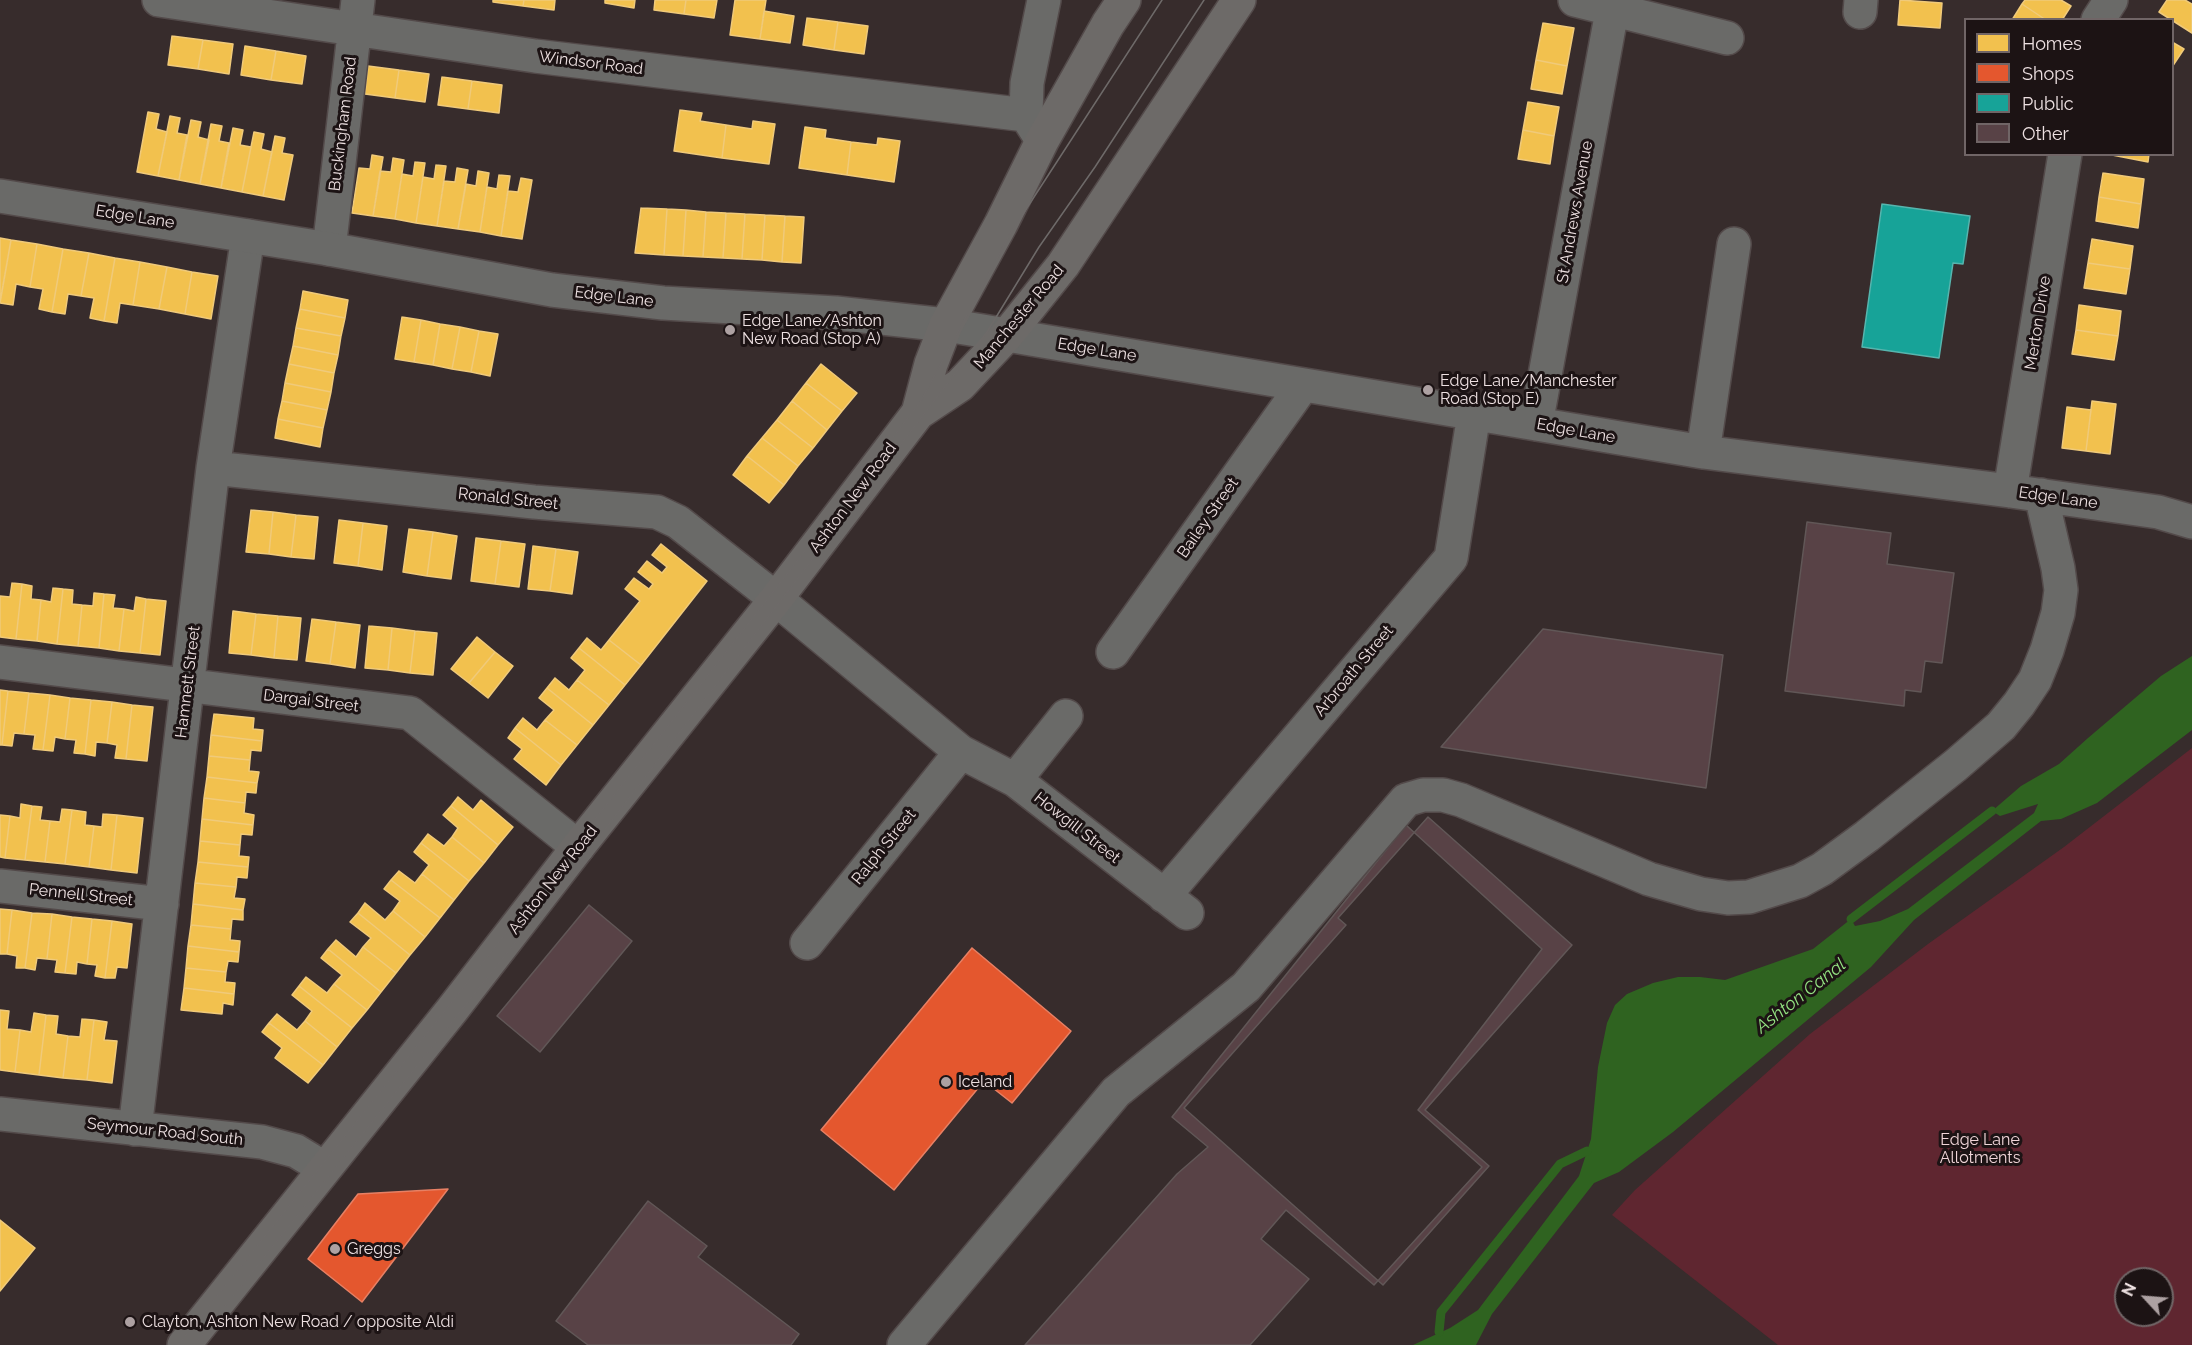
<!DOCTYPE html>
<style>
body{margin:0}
#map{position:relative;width:2192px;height:1345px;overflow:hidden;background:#372c2c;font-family:Raleway,sans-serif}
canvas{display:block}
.legend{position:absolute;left:1964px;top:18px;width:210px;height:138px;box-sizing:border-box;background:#1c1314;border:2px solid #706566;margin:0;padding:8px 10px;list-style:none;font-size:18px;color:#ede0e1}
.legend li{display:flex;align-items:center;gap:12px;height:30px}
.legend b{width:30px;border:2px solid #706566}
.north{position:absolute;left:2114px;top:1267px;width:60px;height:60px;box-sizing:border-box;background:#1c1314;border:2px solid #706566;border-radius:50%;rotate:296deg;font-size:16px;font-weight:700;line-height:24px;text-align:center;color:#ede0e1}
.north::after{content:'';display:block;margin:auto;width:21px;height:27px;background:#ada1a2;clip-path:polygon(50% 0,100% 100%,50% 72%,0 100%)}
</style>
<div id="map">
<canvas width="2192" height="1345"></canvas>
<ul class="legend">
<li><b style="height:16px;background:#f2c14e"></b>Homes</li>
<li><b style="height:16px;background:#e4572e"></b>Shops</li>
<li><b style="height:16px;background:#17a398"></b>Public</li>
<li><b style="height:16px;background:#584246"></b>Other</li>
</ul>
<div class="north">N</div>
</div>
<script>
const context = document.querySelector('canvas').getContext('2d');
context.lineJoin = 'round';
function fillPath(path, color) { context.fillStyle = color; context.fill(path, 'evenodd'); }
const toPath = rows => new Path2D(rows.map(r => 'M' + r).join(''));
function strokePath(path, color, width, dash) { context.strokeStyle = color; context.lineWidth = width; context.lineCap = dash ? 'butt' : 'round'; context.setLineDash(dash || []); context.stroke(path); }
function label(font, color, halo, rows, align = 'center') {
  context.font = font + ' Raleway,sans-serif'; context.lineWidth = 6; context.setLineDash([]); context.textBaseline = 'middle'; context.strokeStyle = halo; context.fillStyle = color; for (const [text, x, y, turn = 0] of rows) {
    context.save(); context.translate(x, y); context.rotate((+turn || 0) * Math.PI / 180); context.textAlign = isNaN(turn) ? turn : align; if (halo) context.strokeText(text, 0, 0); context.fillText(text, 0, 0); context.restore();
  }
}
fillPath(toPath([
 [2192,748,2192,1345,1778,1345,1612,1215,1635,1190,1810,1034,1928,944,2064,847],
 [2126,1279,2162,1279,2162,1315,2126,1315]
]), '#5f2630');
fillPath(toPath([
 [2192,656,2192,730,2097,803,2061,819,2041,821,1914,920,1871,967,1673,1132,1619,1172,1594,1183,1492,1314,1476,1345,1413,1345,1450,1328,1478,1310,1579,1176,1591,1139,1598,1067,1607,1023,1615,1005,1627,994,1653,983,1678,977,1700,977,1725,980,1813,949,1851,919,1855,926,1880,921,1908,909,2034,813,2038,804,2000,816,1992,811,2021,786,2059,764,2088,738,2161,676]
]), '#2f6320');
const homes = toPath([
 [493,0,524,0,523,6,493,2,493,0],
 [524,0,555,0,554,10,523,6,524,0],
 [605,0,635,0,634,8,605,3,605,0],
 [655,0,686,0,684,14,654,10,655,0],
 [686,0,717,0,714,18,684,14,686,0],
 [735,0,766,0,760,39,730,35,735,0],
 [1900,0,1942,3,1940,28,1898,25,1900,0],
 [2025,0,2061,0,2071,6,2062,20,2046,20,2022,4,2025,0],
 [2167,0,2185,0,2192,4,2192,33,2159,12,2167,0],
 [2022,4,2046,20,2012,20,2022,4],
 [764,11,794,16,790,43,760,39,764,11],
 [807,18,838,22,834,50,803,45,807,18],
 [838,22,868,26,864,54,834,50,838,22],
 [1543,23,1574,28,1567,66,1536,60,1543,23],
 [172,36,203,40,198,69,168,65,172,36],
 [203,40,233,44,229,74,198,69,203,40],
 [2172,42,2184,49,2172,67,2172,42],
 [245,46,276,51,271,80,241,75,245,46],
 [276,51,306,56,302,84,271,80,276,51],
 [1536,60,1567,66,1562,94,1531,89,1536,60],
 [368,66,399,70,395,98,365,94,368,66],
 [399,70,429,74,425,102,395,98,399,70],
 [442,77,472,81,468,109,438,105,442,77],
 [472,81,502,85,499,113,468,109,472,81],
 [1528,102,1559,107,1554,136,1523,130,1528,102],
 [680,110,702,113,700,121,726,125,722,158,674,151,680,110],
 [148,112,159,114,156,129,167,132,158,176,137,172,148,112],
 [170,116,180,118,177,133,187,135,179,180,158,176,170,116],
 [191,120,201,122,198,137,209,140,200,184,179,180,191,120],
 [753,121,775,124,769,164,722,158,726,125,752,129,753,121],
 [211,124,222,126,219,141,229,143,221,188,200,184,211,124],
 [805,127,826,130,825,138,851,142,847,175,799,168,805,127],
 [233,128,243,130,240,145,251,147,242,192,221,188,233,128],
 [1523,130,1554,136,1550,164,1518,159,1523,130],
 [254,132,264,134,261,149,272,152,263,196,242,192,254,132],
 [275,136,285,138,282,153,293,155,284,200,263,196,275,136],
 [878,138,900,141,894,182,847,175,851,142,877,145,878,138],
 [2107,154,2149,154,2148,162,2107,154],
 [372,155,383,157,373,216,352,213,359,168,370,169,372,155],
 [393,158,404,160,395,219,373,216,380,171,391,172,393,158],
 [415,162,425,163,416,223,395,219,402,174,413,176,415,162],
 [436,165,446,166,437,226,416,223,423,177,434,179,436,165],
 [457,168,468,170,458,229,437,226,444,181,455,182,457,168],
 [478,171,489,173,480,232,458,229,466,184,476,186,478,171],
 [2103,173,2144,179,2141,204,2099,197,2103,173],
 [499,175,510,176,501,236,480,232,487,187,497,189,499,175],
 [521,178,532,180,522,239,501,236,508,191,518,192,521,178],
 [2099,197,2141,204,2138,228,2096,221,2099,197],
 [641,208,667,209,664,255,635,253,641,208],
 [667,209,686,210,683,256,664,255,667,209],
 [686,210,706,212,703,257,683,256,686,210],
 [706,212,726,213,723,258,703,257,706,212],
 [726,213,745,214,742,259,723,258,726,213],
 [745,214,765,215,762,260,742,259,745,214],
 [765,215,785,216,782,262,762,260,765,215],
 [785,216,804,217,801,263,782,262,785,216],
 [0,238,11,240,0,302,0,238],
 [2092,239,2133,246,2130,269,2088,263,2092,239],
 [11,240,37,244,30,287,16,284,13,305,0,303,11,240],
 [37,244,63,249,52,312,39,309,43,289,30,287,37,244],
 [63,249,89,253,81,296,68,294,65,314,52,312,63,249],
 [89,253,115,258,104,321,90,318,94,298,81,296,89,253],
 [115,258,140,262,133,305,120,303,117,323,104,321,115,258],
 [140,262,167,267,159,309,133,305,140,262],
 [2088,263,2130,269,2126,294,2084,288,2088,263],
 [167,267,192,272,185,314,159,309,167,267],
 [192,272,218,276,211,319,185,314,192,272],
 [303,291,348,300,345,318,300,309,303,291],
 [2079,305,2121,311,2118,336,2076,330,2079,305],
 [300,309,345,318,341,336,296,328,300,309],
 [402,317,421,320,414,362,395,359,402,317],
 [421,320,440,324,433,365,414,362,421,320],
 [440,324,460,327,452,369,433,365,440,324],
 [460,327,479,331,471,372,452,369,460,327],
 [296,328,341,336,338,355,293,346,296,328],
 [2076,330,2118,336,2114,360,2072,354,2076,330],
 [479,331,498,334,490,376,471,372,479,331],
 [293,346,338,355,334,373,289,364,293,346],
 [289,364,334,373,331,392,285,383,289,364],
 [821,364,857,393,842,411,806,383,821,364],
 [285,383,331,392,327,410,282,401,285,383],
 [806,383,842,411,827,430,792,401,806,383],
 [282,401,327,410,323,428,278,419,282,401],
 [792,401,827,430,813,448,777,420,792,401],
 [2092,401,2116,404,2110,454,2086,451,2092,401],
 [2067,407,2091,410,2086,451,2062,448,2067,407],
 [278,419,323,428,320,447,275,438,278,419],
 [777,420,813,448,798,466,762,438,777,420],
 [762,438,798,466,784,485,747,456,762,438],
 [747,456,784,485,769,503,733,475,747,456],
 [251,510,273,512,269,554,246,552,251,510],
 [273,512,296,515,291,557,269,554,273,512],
 [296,515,318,517,314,559,291,557,296,515],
 [339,520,363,523,358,566,334,563,339,520],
 [363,523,387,526,382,570,358,566,363,523],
 [409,529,433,532,427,576,403,572,409,529],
 [433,532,457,536,451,579,427,576,433,532],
 [476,538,501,541,495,584,471,581,476,538],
 [501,541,525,544,519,587,495,584,501,541],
 [661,544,707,581,641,665,609,640,640,601,625,589,634,578,649,589,653,584,638,572,647,561,662,573,667,567,652,555,661,544],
 [533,546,556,549,550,591,528,589,533,546],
 [556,549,578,552,572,594,550,591,556,549],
 [12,583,22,584,16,639,0,637,0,596,10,597,12,583],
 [22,584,32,586,31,599,41,600,37,641,16,639,22,584],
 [53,588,63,589,57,644,37,641,41,600,51,602,53,588],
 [63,589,73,590,72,604,82,605,78,646,57,644,63,589],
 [94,593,104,594,99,648,78,646,82,605,93,606,94,593],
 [104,594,115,595,113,608,124,609,119,651,99,648,104,594],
 [136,597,146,599,140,653,119,651,124,609,134,611,136,597],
 [146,599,166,601,160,655,140,653,146,599],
 [233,611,256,614,251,655,229,653,233,611],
 [256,614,278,616,274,658,251,655,256,614],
 [278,616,301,618,297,660,274,658,278,616],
 [312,619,336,622,330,664,306,661,312,619],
 [336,622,360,625,355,668,330,664,336,622],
 [369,626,392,628,388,670,365,668,369,626],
 [392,628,415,631,410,673,388,670,392,628],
 [415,631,437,633,433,675,410,673,415,631],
 [477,637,495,652,469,683,451,669,477,637],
 [587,638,601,650,609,640,641,665,625,685,579,648,587,638],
 [579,648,625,685,609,705,577,680,585,670,571,658,579,648],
 [495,652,513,666,488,698,469,683,495,652],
 [555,678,569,690,577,680,609,705,593,725,547,688,555,678],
 [547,688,593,725,577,745,545,720,554,710,539,698,547,688],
 [0,690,8,691,2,745,0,745,0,690],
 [8,691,29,693,24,734,14,733,12,746,2,745,8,691],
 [29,693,50,695,43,750,33,749,35,735,24,734,29,693],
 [50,695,70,698,65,739,55,737,53,751,43,750,50,695],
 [70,698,91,700,85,754,74,753,76,740,65,739,70,698],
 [91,700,112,702,107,743,96,742,95,756,85,754,91,700],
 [112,702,132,705,126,759,115,758,117,745,107,743,112,702],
 [132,705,153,707,147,761,126,759,132,705],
 [214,714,254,718,253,729,263,730,262,741,211,735,214,714],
 [523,718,537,730,545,720,577,745,561,765,515,728,523,718],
 [515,728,561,765,546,785,514,759,522,749,508,738,515,728],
 [211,735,262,741,261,751,251,750,250,760,209,756,211,735],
 [209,756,250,760,249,771,259,772,257,783,207,777,209,756],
 [207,777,257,783,256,793,246,792,245,803,204,798,207,777],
 [458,797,473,810,481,800,513,827,498,845,451,806,458,797],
 [204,798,245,803,244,813,254,815,253,825,202,819,204,798],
 [21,804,32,806,25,860,5,858,10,816,20,818,21,804],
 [32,806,42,807,40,820,50,821,45,862,25,860,32,806],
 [451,806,498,845,484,863,452,837,458,828,443,815,451,806],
 [62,809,72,810,65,864,45,862,50,821,60,822,62,809],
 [72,810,86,812,85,825,94,826,89,867,65,864,72,810],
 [103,814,117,815,111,870,89,867,94,826,102,827,103,814],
 [0,815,10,816,5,858,0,857,0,815],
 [117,815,143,818,137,873,111,870,117,815],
 [202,819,253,825,252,835,241,834,240,845,200,841,202,819],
 [428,834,444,846,452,837,484,863,469,881,421,843,428,834],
 [200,841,240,845,239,856,249,857,248,867,198,862,200,841],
 [421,843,469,881,454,900,422,874,429,865,414,852,421,843],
 [198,862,248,867,247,878,237,877,236,887,195,883,198,862],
 [399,871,415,883,422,874,454,900,440,918,391,880,399,871],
 [391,880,440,918,425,937,393,911,400,901,384,889,391,880],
 [195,883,236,887,234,898,245,899,243,910,193,904,195,883],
 [365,903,385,920,393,911,425,937,410,955,358,913,365,903],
 [193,904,243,910,243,920,232,919,231,929,191,925,193,904],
 [0,909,12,910,7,954,0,954,0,909],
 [12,910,32,913,25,968,16,968,17,956,7,954,12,910],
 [32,913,52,914,47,959,37,958,35,970,25,968,32,913],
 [358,913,410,955,396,973,363,947,371,938,350,922,358,913],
 [52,914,72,917,65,973,55,972,57,960,47,959,52,914],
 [72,917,92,919,87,964,77,962,76,974,65,973,72,917],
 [92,919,112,921,105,978,95,976,97,965,87,964,92,919],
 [112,921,132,924,127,968,117,967,115,978,105,978,112,921],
 [191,925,231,929,230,940,240,941,239,952,188,946,191,925],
 [336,940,356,957,363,947,396,973,381,992,328,949,336,940],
 [188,946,239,952,238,962,228,961,226,972,186,968,188,946],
 [328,949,381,992,367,1010,334,984,342,975,321,958,328,949],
 [186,968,226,972,225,982,235,983,234,994,184,988,186,968],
 [306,977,327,993,334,984,367,1010,352,1028,299,986,306,977],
 [299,986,352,1028,337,1047,305,1021,312,1011,292,995,299,986],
 [184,988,234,994,233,1005,223,1003,222,1014,181,1010,184,988],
 [0,1010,9,1011,7,1029,20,1030,15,1072,0,1070,0,1010],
 [34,1013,46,1015,39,1075,15,1072,20,1030,31,1032,34,1013],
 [277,1014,297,1030,305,1021,337,1047,323,1065,269,1023,277,1014],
 [46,1015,58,1016,56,1034,68,1036,63,1078,39,1075,46,1015],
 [82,1019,94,1020,87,1080,63,1078,68,1036,80,1037,82,1019],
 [94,1020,107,1022,104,1040,117,1041,112,1083,87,1080,94,1020],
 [269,1023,323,1065,308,1083,275,1058,282,1048,262,1032,269,1023],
 [0,1220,35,1248,0,1291,0,1220]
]);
fillPath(homes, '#f2c14e');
strokePath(homes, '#f0ca7a', 1.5);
const shops = toPath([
 [972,948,1071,1031,1012,1103,984,1081,894,1190,821,1130,972,948],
 [448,1189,362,1302,308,1259,358,1194,448,1189]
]);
fillPath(shops, '#e4572e');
strokePath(shops, '#e78064', 1.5);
const public = toPath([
 [1882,204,1970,216,1963,264,1953,263,1939,358,1862,347,1882,204]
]);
fillPath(public, '#17a398');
strokePath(public, '#57b5ae', 1.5);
strokePath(toPath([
 [1851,919,1992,811],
 [1439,1332,1441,1312,1560,1164,1587,1151]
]), '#2f6320', 9);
const building = toPath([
 [1807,522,1891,533,1887,564,1954,573,1942,663,1925,661,1921,692,1905,690,1904,706,1785,691,1807,522],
 [1543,629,1723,655,1706,788,1441,747,1543,629],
 [1428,817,1572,945,1425,1110,1489,1166,1383,1285,1184,1108,1346,925,1338,918,1428,817],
 [1406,825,1542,949,1418,1110,1482,1167,1374,1285,1286,1210,1261,1239,1309,1279,1250,1345,1025,1345,1177,1174,1208,1147,1172,1117,1406,825],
 [589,905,632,941,540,1052,497,1016,589,905],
 [648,1201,707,1246,698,1257,799,1334,791,1345,588,1345,556,1321,648,1201]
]);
fillPath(building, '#584246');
strokePath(building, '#615757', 1.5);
const minor = toPath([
 [159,0,535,56,1026,115],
 [1575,0,1727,38],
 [1860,12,1861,0],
 [2098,20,2111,0],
 [1037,132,1026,115,1027,83,1044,0],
 [329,249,358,0],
 [1007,335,1703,452,2010,491,2158,512,2192,522],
 [1536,424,1614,0],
 [1703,452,1734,244],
 [213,468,534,502,657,512,678,522,776,599,961,752,1015,780,1187,913],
 [2010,491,2065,154],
 [1113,652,1303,385],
 [0,662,410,713,578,847],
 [1015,780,1066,716],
 [0,886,162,904],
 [1164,896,1451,558,1474,414],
 [807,943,961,752],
 [0,1114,262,1142,296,1151,324,1168],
 [135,1129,213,468,248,236],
 [904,1345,1116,1092,1246,987,1406,800,1423,795,1443,795,1461,800,1649,879,1701,894,1728,898,1749,897,1800,881,1822,869,1867,836,1956,765,2001,726,2019,704,2035,680,2047,650,2058,613,2061,590,2058,568,2041,495]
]);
const tertiary = toPath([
 [0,196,329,249,552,290,663,303,836,313,946,325,1007,335]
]);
const primary = toPath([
 [918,413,931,364,946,325,1001,224,1042,141,1108,24,1124,0],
 [184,1345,452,1010,578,847,776,599,918,413,960,385,1007,335,1063,265,1239,0]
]);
strokePath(minor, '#534a4a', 36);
strokePath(tertiary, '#534a4a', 36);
strokePath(primary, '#534a4a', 36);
strokePath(minor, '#6a6a68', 33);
strokePath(tertiary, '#6a6a68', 33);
strokePath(primary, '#6d6a68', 33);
strokePath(toPath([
 [178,1345,448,1007,773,592,921,401,1010,234,1162,0],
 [194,1345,586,854,987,332,1039,247,1095,167,1204,0]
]), '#6e6a69', 1.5);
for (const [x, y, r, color] of [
 [730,330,6,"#ada1a2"],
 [1428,390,6,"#ada1a2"],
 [946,1082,6,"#ada1a2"],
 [335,1249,6,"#ada1a2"],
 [130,1322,6,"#ada1a2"]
]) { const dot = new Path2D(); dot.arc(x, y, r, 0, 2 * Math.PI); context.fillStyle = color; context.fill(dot); strokePath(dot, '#1c1314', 2); }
label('16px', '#ede0e1', '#1c1314', [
 ["Windsor Road",591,63,7],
 ["Buckingham Road",343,124,-83],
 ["St Andrews Avenue",1575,212,-80],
 ["Edge Lane",135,217,9],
 ["Edge Lane",614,297,7],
 ["Manchester Road",1019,317,-50],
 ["Merton Drive",2038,323,-81],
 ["Edge Lane",1097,350,9],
 ["Edge Lane",1576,431,10],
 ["Ashton New Road",853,498,-53],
 ["Edge Lane",2058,498,8],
 ["Ronald Street",508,499,6],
 ["Bailey Street",1208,518,-55],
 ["Arbroath Street",1354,671,-50],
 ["Hamnett Street",188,682,-83],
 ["Dargai Street",311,701,7],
 ["Howgill Street",1077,828,38],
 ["Ralph Street",884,847,-51],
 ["Ashton New Road",553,880,-52],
 ["Pennell Street",81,895,6],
 ["Seymour Road South",165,1132,6]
]);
label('16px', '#ede0e1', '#1c1314', [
 ["Edge Lane/Ashton",742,321],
 ["New Road (Stop A)",742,339],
 ["Edge Lane/Manchester",1440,381],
 ["Road (Stop E)",1440,399],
 ["Iceland",958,1082],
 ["Greggs",347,1249],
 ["Clayton, Ashton New Road / opposite Aldi",142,1322]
], 'left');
label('16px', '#f0d5d8', '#1c1314', [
 ["Edge Lane",1980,1140],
 ["Allotments",1980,1158]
]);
label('italic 18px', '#94e382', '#1c1314', [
 ["Ashton Canal",1801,996,-38]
]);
</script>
